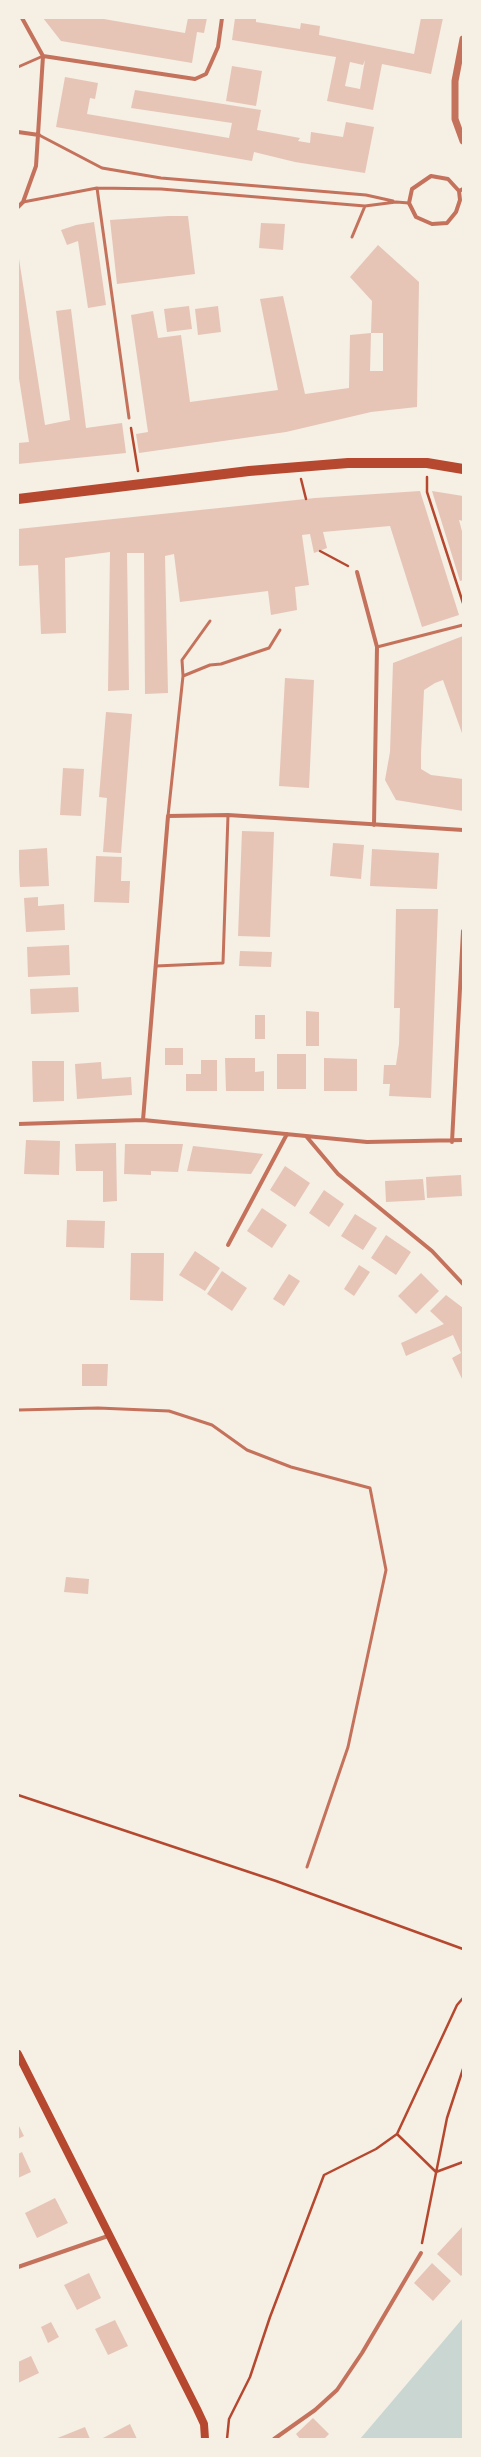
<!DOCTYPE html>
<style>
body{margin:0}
#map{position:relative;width:481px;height:2457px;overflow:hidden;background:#f6efe4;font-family:"Golos Text",sans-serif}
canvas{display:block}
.frame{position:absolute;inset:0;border:19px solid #f6efe4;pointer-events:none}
</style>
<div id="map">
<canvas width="481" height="2457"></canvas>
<div class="frame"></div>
</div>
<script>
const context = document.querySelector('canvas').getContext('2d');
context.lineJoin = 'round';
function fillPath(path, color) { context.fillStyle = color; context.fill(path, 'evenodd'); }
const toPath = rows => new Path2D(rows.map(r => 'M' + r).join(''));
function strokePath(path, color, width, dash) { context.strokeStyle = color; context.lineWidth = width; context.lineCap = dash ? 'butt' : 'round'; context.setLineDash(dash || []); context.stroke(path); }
fillPath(toPath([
 [463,2318,463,2439,360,2439]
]), '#c9d6d2');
fillPath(toPath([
 [43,18,98,18,185,33,188,18,207,18,204,33,197,32,192,63,61,41],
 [235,18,256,18,256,22,300,29,301,23,320,26,319,35,414,54,421,18,443,18,431,74,382,64,373,110,327,101,336,57,232,40],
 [365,60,360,89,345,86,350,62,363,65],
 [232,66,262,71,256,106,226,101],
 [65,77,98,83,95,99,90,98,87,114,229,138,232,123,131,108,135,90,261,110,257,130,300,138,298,141,310,143,311,132,343,137,346,122,374,127,365,173,295,162,254,152,252,161,56,127],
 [168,216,188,216,195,274,117,284,110,220],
 [94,222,106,305,88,308,78,241,67,245,61,230,76,225],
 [261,223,285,224,283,250,259,248],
 [378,245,419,282,417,407,371,412,286,432,139,453,136,434,148,432,131,315,153,311,158,338,181,335,190,402,278,390,260,299,283,296,305,394,349,388,350,335,371,333,370,371,383,371,383,333,371,333,372,301,350,277],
 [19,259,45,425,70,420,56,311,71,309,86,428,122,423,126,453,18,464,18,443,29,442,18,372],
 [189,306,192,329,167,332,164,309],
 [218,306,221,332,198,335,195,309],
 [420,491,459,615,422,627,390,526,323,532,327,548,314,553,310,534,302,535,309,585,295,587,297,610,271,615,268,591,180,602,174,554,165,556,168,693,145,694,144,553,127,553,129,690,108,691,110,552,65,558,66,633,41,634,38,565,18,566,18,529,315,498],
 [432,491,463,496,463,521,459,520,463,535,463,580,460,581],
 [463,636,463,736,443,680,435,683,424,690,421,753,421,769,431,775,463,779,463,811,396,800,385,780,390,752,393,663],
 [285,678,314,680,309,788,279,786],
 [106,712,132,714,121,853,103,852,107,798,99,797],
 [63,768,84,769,81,816,60,815],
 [242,831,274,832,270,937,238,936],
 [333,843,364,845,361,879,330,876],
 [47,848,49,886,20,887,18,850],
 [372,849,439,853,437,889,370,886],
 [96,856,122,857,121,881,130,881,129,903,94,902],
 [38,897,38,906,64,904,65,930,26,932,24,898],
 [396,909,438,909,431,1098,389,1096,390,1084,383,1084,384,1065,396,1065,399,1044,400,1008,394,1008],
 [69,945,70,975,28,977,27,947],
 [240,951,272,952,271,967,239,966],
 [78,987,79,1012,31,1014,30,989],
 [306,1011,319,1012,319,1046,306,1046],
 [255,1015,265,1015,265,1039,255,1039],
 [165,1048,183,1048,183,1065,165,1065],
 [277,1054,306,1054,306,1089,277,1089],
 [225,1058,255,1058,255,1072,264,1071,264,1091,226,1091],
 [324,1058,357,1059,357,1091,324,1091],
 [201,1060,217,1060,217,1091,186,1091,186,1074,201,1074],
 [32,1061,64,1061,64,1101,33,1102],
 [101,1062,102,1079,131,1077,132,1095,77,1099,75,1064],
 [26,1140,60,1141,59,1175,24,1174],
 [116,1143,117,1201,103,1202,103,1171,76,1171,75,1144],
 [125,1144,183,1144,178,1172,151,1171,151,1175,124,1174],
 [193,1146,229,1150,263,1154,251,1174,187,1171],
 [285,1166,310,1183,295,1207,270,1190],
 [461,1175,462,1196,427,1198,426,1177],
 [423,1179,425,1200,386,1202,385,1181],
 [324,1190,344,1204,329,1227,309,1213],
 [262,1208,287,1225,272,1248,247,1231],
 [355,1214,377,1228,363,1250,341,1236],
 [67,1220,105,1221,104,1248,66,1247],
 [386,1235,411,1252,396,1275,371,1258],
 [195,1251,220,1268,205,1291,179,1275],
 [131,1253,164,1253,163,1301,130,1300],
 [359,1265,370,1272,354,1296,344,1289],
 [222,1271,247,1288,232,1311,207,1294],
 [421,1273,439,1291,416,1314,398,1296],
 [289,1274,300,1281,284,1306,273,1299],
 [446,1295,463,1308,463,1381,452,1358,461,1353,453,1335,406,1356,401,1343,444,1324,430,1311],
 [82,1364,108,1364,107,1386,82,1386],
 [66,1577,89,1579,88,1594,64,1592],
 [18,2124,24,2136,18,2139],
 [22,2152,31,2172,18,2178,18,2154],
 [55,2198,68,2223,37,2238,25,2213],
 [463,2226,463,2274,461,2276,437,2254],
 [432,2263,451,2281,433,2301,414,2283],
 [89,2273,101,2298,77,2310,64,2285],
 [115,2320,128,2346,108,2355,95,2329],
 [51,2322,59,2337,48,2343,41,2327],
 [31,2356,39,2373,18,2383,18,2362],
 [313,2418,329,2434,324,2439,300,2439,296,2434],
 [130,2424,137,2439,101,2439],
 [85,2427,90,2439,55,2439]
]), '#e6c5b7');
strokePath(toPath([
 [131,428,138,471],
 [427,477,427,492,463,603],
 [301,479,306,499],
 [320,551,348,566],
 [18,1795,276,1881,463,1949],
 [397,2134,436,2172,463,2162],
 [422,2243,447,2118,463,2069],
 [227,2439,229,2419,250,2377,270,2317,324,2175,376,2149,397,2134,457,2005,463,1998]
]), '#b5482f', 2.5);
strokePath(toPath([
 [18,67,43,56],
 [39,135,102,168,161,178,366,195,393,201],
 [97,188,129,418],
 [23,202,97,188,161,189,365,206,396,202,409,203],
 [352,237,365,206],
 [377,647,463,625],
 [183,676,210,665,221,664,269,648,280,630],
 [168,816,183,676,182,660,210,621],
 [156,966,223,963,228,815],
 [18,1410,98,1408,169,1411,212,1425,247,1450,291,1467,370,1488,386,1570,348,1747,307,1867]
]), '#c5725c', 3);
strokePath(toPath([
 [22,18,43,56],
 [43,56,195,79,206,74,211,63,218,47,222,18],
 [18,132,39,135],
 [459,191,460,200,456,212,447,223,432,224,416,217,409,203,412,189,431,176,448,179,459,191,463,189],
 [18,207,23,202,36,166,43,56],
 [357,572,377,647,374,825],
 [143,1120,168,816,228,815,463,830],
 [18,1124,143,1120,367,1142,463,1140],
 [306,1136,338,1174,432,1251,463,1284],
 [452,1142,463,931],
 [228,1245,287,1134],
 [18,2267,108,2236],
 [274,2439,315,2410,337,2390,362,2353,421,2253]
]), '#c5725c', 4);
strokePath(toPath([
 [463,39,455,81,455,119,463,141]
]), '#c5725c', 7);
strokePath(toPath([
 [18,2054,197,2409,204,2424,205,2439]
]), '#b5482f', 8);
strokePath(toPath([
 [18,499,249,471,348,463,427,463,463,469]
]), '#b5482f', 10);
</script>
